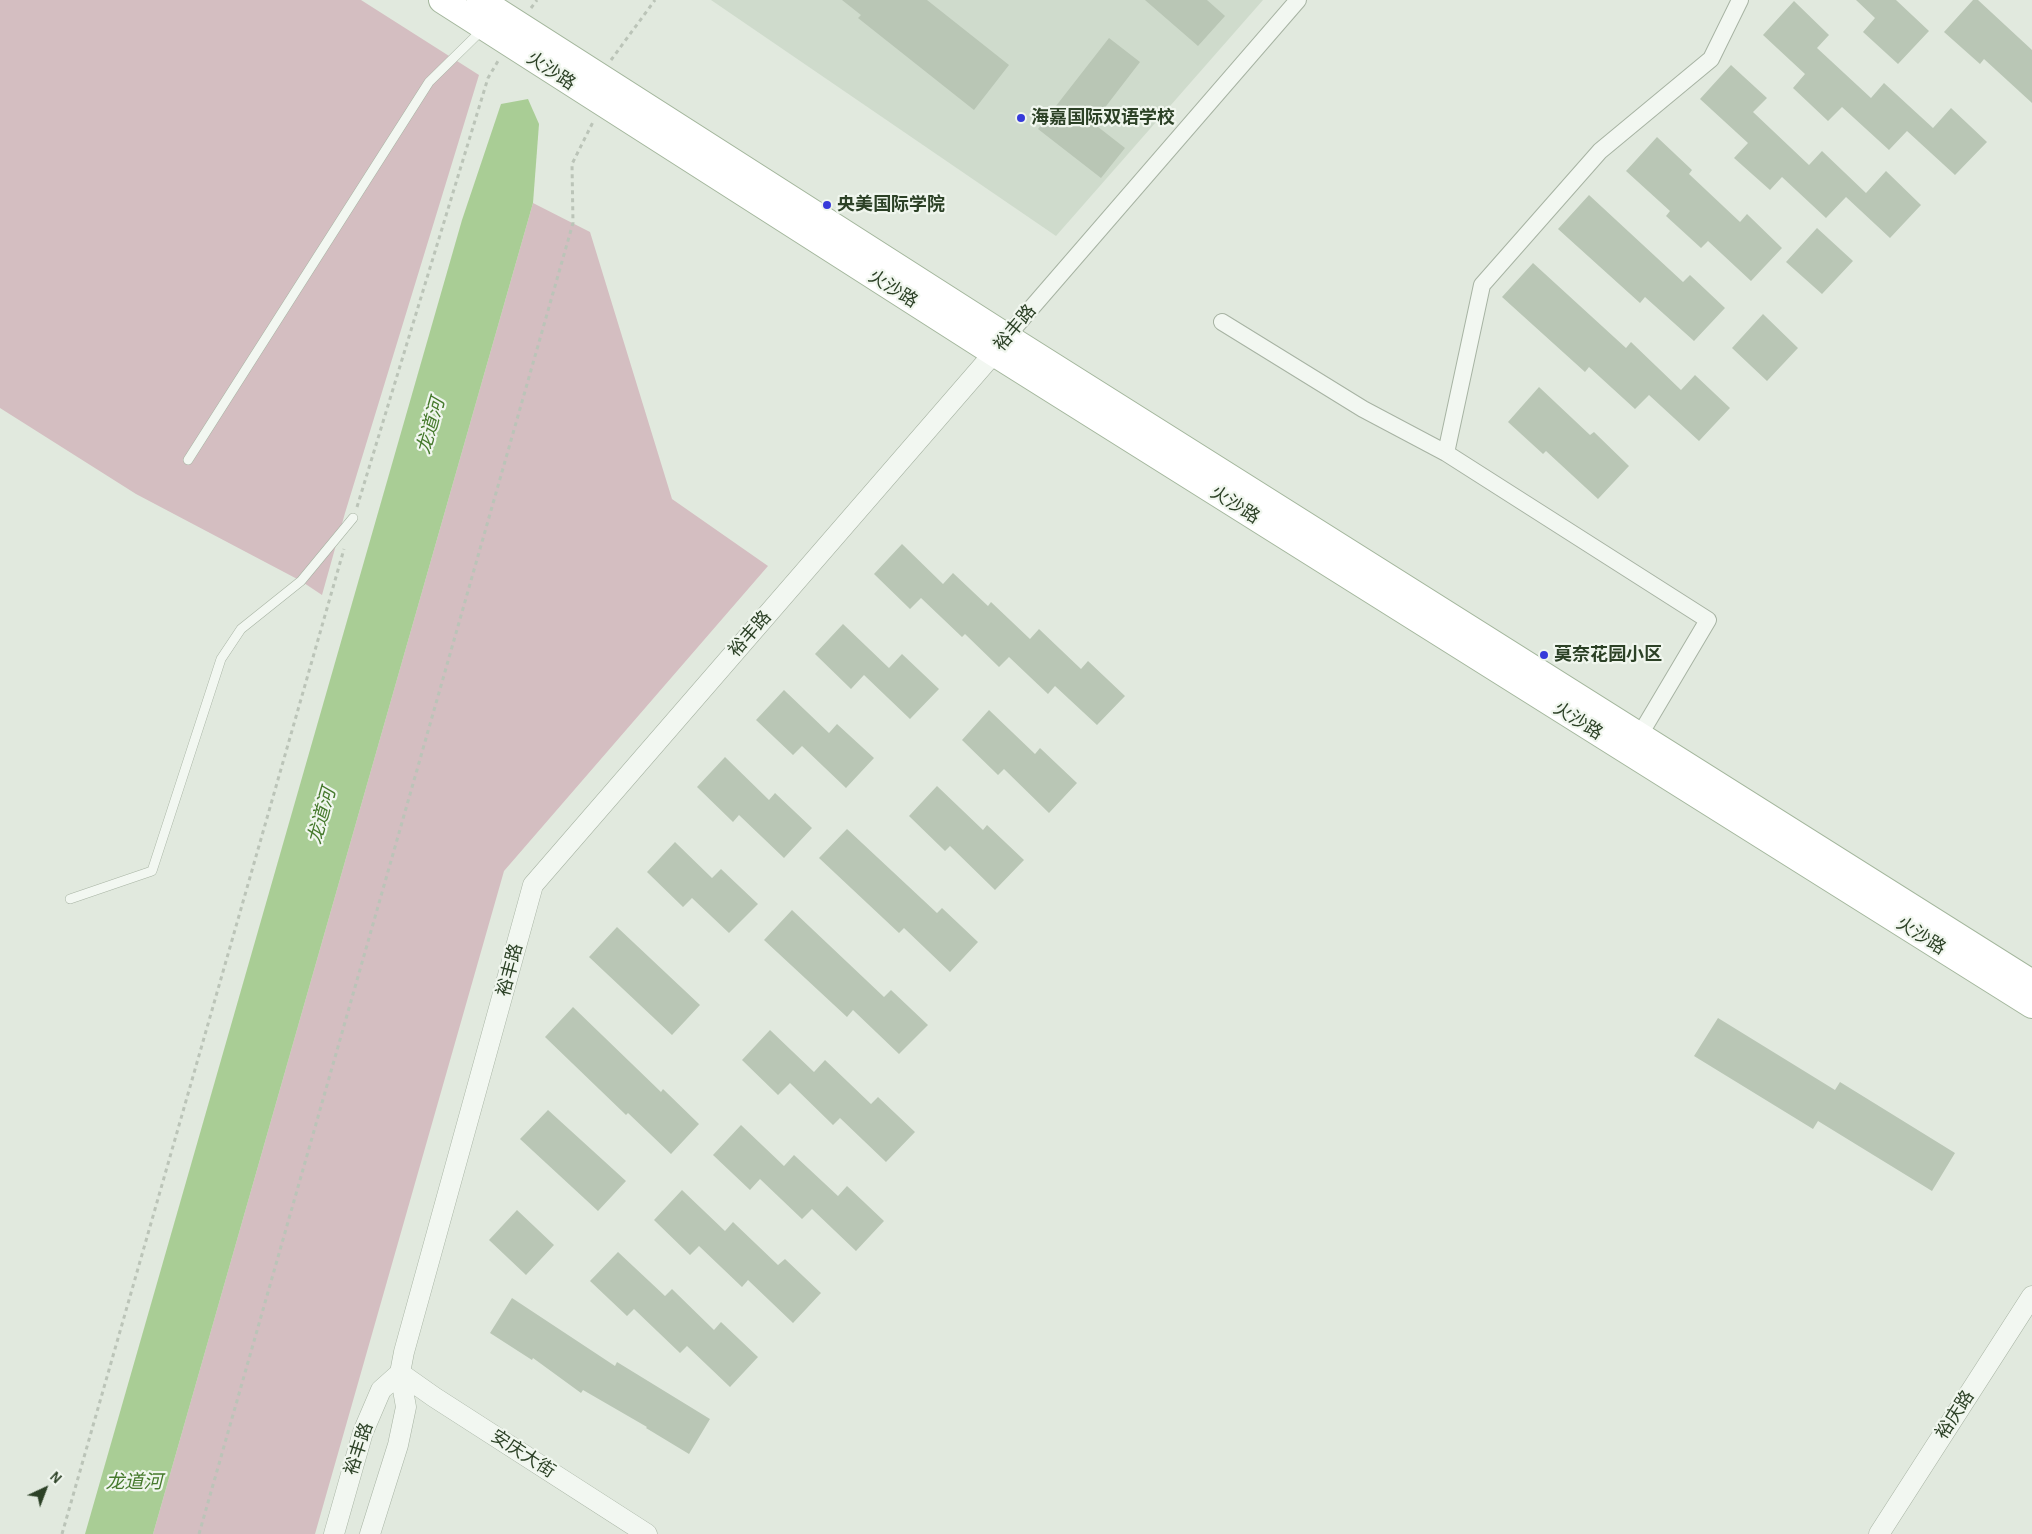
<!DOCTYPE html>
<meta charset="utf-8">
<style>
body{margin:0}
#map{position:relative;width:2032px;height:1534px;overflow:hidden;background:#e1e9de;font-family:"Alegreya Sans",sans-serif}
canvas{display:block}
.north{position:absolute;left:20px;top:1464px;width:50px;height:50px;-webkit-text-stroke:4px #f0f6ee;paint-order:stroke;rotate:43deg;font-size:14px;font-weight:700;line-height:20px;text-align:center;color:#2c4126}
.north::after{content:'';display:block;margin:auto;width:18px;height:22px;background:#2c4126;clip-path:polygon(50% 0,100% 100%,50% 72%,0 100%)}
</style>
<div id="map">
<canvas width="2032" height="1534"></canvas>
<div class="north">N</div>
</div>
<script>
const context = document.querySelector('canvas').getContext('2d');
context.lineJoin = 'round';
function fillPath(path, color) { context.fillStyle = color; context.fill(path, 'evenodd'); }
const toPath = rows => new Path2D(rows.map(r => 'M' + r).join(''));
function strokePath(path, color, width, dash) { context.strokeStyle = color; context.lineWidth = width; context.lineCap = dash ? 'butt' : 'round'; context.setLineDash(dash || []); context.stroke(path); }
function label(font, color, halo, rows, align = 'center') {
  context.font = font + ' "Alegreya Sans","Noto Sans SC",sans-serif'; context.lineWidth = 4.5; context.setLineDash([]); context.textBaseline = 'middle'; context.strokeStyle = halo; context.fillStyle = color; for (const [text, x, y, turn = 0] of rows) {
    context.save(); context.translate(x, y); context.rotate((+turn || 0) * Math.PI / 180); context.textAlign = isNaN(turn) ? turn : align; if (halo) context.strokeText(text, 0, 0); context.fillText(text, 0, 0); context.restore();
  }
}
fillPath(toPath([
 [711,0,1263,0,1056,236]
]), '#cfdbcc');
fillPath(toPath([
 [0,0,361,0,479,75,345,513,322,595,301,581,136,494,0,408],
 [533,203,590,232,672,499,768,566,504,871,315,1534,153,1534]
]), '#d4bec1');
fillPath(toPath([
 [528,99,539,124,533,203,153,1534,85,1534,462,220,501,104]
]), '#a9cd95');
fillPath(toPath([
 [842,0,927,0,1009,65,974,110,858,18,861,15],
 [1145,0,1207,0,1225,16,1198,46],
 [1856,0,1896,0,1929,31,1898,64,1863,32,1875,18],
 [1973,0,1978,0,2032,50,2032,103,1984,59,1980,64,1944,32],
 [1794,1,1829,35,1817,48,1871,98,1884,83,1933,128,1951,108,1987,142,1955,175,1907,131,1889,150,1842,107,1828,121,1793,88,1805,74,1763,35],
 [1109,38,1140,62,1093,123,1125,148,1101,178,1038,129],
 [1731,65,1767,98,1753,112,1809,165,1822,151,1866,193,1886,171,1921,205,1890,238,1846,197,1826,218,1782,177,1770,190,1734,158,1748,143,1700,99],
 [1657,137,1692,170,1689,174,1740,222,1747,214,1782,248,1751,281,1708,241,1701,248,1666,216,1670,211,1626,171],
 [1589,195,1683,282,1690,275,1725,308,1694,341,1645,297,1640,303,1558,229],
 [1817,228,1853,261,1822,294,1786,262],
 [1533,263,1626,348,1631,342,1681,390,1695,375,1730,408,1699,441,1649,395,1635,409,1589,367,1585,372,1502,297],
 [1763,314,1798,348,1767,381,1732,348],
 [1539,387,1590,435,1594,432,1629,466,1598,499,1546,451,1543,454,1508,422],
 [902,544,943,584,953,573,988,606,991,602,1030,639,1039,629,1081,669,1088,661,1125,696,1097,725,1055,686,1048,694,1009,657,999,667,965,634,962,637,921,598,910,609,874,574],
 [843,624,889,668,902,654,939,689,910,719,864,675,851,689,815,654],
 [784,690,829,733,837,724,874,758,846,788,802,746,793,755,756,720],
 [989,710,1035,754,1040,748,1077,783,1049,813,1004,769,998,775,962,740],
 [725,757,769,800,775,793,812,828,784,858,739,815,733,822,697,787],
 [937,786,983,830,987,825,1024,860,995,890,950,846,945,851,909,816],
 [847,829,937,913,942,908,978,942,950,972,904,928,899,933,819,858],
 [675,842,712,878,721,869,758,904,729,933,692,898,683,907,647,872],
 [792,910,884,997,891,990,928,1025,899,1054,853,1010,847,1017,764,940],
 [617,927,700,1005,672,1035,589,957],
 [573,1007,661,1092,663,1089,699,1124,671,1154,628,1113,626,1115,545,1037],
 [1718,1018,1835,1090,1840,1082,1955,1153,1932,1191,1818,1121,1813,1129,1694,1056],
 [770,1030,814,1072,825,1060,871,1104,878,1097,915,1132,886,1162,840,1118,833,1125,790,1083,778,1095,742,1060],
 [548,1110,626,1181,598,1211,520,1139],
 [741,1125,784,1166,794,1155,838,1196,847,1186,884,1221,856,1251,812,1209,802,1219,760,1179,750,1190,713,1155],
 [682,1190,725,1231,733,1222,778,1265,785,1259,821,1293,793,1323,748,1280,742,1287,699,1246,690,1255,654,1220],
 [517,1210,554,1245,526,1275,489,1240],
 [618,1252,665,1296,672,1289,714,1330,721,1322,758,1357,730,1387,687,1346,680,1353,634,1309,627,1316,590,1281],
 [512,1298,615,1366,617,1362,710,1419,689,1454,646,1428,647,1427,583,1390,581,1393,533,1358,532,1360,490,1333]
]), '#b9c6b5');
const service = toPath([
 [188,460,429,82,482,30],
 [70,899,152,871,221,659,241,629,301,581,353,518]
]);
const minor = toPath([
 [1222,322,1363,409,1446,453],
 [1002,342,1298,0],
 [1635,743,1708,620,1446,453,1482,285,1600,151,1711,59,1740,0]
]);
const tertiary = toPath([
 [400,1373,434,1397,647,1534],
 [334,1534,363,1432,381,1390,400,1373],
 [370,1534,398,1445,406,1407,400,1373,404,1352,533,885,994,353],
 [1879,1534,2032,1296]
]);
const primary = toPath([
 [442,0,994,353,2032,1005],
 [480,0,1007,337,2032,983]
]);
strokePath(service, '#a7b3a3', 10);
strokePath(minor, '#a7b3a3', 18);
strokePath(tertiary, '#a7b3a3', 21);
strokePath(primary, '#a3b69c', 28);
strokePath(toPath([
 [531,8,537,0],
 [611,60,655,0],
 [357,507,488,78,498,61],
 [62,1534,344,549],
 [199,1534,573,223,572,164,593,122]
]), '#bbc4b8', 3, [4, 4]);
strokePath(service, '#f2f7f1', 9);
strokePath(minor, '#f2f7f1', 16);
strokePath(tertiary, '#f2f7f1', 20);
strokePath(primary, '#fff', 26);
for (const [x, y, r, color] of [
 [1021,118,5,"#373bda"],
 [827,205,5,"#373bda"],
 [1544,655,5,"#373bda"]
]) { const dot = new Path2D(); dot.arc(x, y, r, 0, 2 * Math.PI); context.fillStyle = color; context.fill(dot); strokePath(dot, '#f0f6ee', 2); }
label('18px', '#2c4126', '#f0f6ee', [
 ["火沙路",551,71,33],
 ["火沙路",893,289,32],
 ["裕丰路",1015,328,-50],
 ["火沙路",1235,505,32],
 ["裕丰路",750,634,-49],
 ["火沙路",1578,721,32],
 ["火沙路",1921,936,32],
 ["裕丰路",510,970,-75],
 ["裕庆路",1955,1415,-57],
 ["裕丰路",359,1449,-72],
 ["安庆大街",523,1454,33]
]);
label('bold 18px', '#2c4126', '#f0f6ee', [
 ["海嘉国际双语学校",1031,118],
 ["央美国际学院",837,205],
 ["莫奈花园小区",1554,655]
], 'left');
label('italic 19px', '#45792c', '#f0f6ee', [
 ["龙道河",431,426,-74],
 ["龙道河",322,816,-74],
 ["龙道河",134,1482]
]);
</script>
